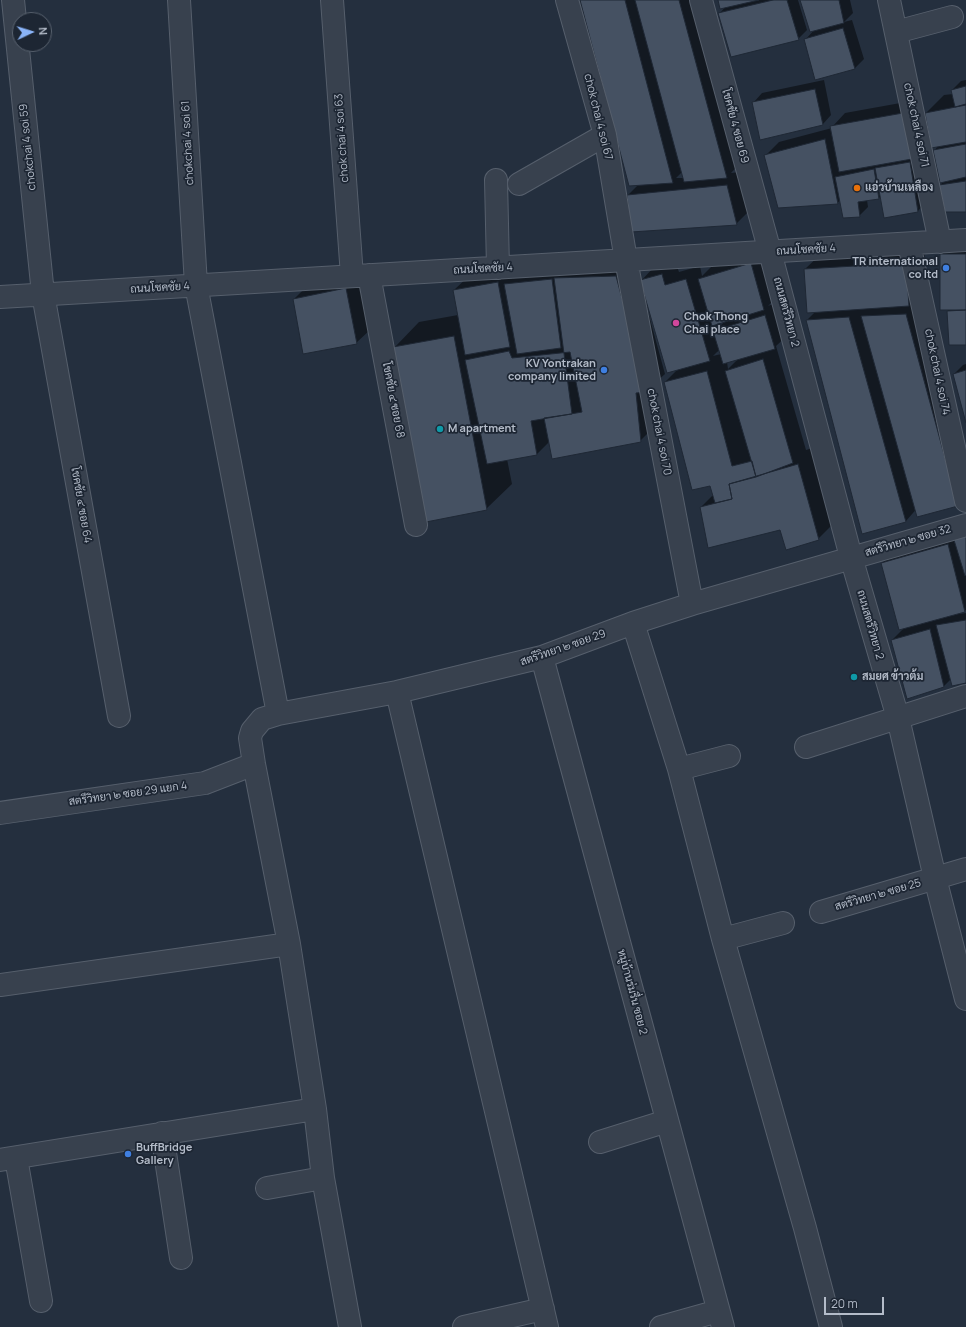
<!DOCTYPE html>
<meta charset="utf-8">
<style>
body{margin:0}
#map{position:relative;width:966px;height:1327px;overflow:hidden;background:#242f3e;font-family:Manrope,sans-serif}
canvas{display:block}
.north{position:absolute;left:12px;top:12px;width:40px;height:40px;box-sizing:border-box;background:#1d2633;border:1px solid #59626f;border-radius:50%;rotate:86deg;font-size:11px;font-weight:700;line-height:16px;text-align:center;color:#b4bcc9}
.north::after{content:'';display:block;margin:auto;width:14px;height:18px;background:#8ab4f8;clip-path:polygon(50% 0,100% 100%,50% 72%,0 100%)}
.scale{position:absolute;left:824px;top:1297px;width:60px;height:18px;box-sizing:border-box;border:2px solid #b4bcc9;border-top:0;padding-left:5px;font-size:12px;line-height:14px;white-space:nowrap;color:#b4bcc9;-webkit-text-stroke:3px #1d2633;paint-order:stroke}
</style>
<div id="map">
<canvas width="966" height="1327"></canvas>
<div class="north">N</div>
<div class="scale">20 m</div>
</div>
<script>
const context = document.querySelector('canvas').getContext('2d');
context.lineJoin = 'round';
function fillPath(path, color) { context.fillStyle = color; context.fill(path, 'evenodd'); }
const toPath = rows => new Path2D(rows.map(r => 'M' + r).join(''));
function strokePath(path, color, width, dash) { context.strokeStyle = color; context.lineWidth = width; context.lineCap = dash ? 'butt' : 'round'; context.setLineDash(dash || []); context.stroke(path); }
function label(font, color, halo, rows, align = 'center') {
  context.font = font + ' Manrope,Sarabun,sans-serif'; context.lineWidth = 3.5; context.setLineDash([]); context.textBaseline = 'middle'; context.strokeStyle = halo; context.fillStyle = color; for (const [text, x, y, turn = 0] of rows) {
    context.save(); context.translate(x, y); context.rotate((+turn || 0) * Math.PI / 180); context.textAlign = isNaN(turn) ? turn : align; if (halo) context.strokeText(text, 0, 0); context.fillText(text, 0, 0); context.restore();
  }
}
fillPath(toPath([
 [581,0,701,0,744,159,731,173,740,172,749,211,736,224,628,195,638,185],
 [682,172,684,178,676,178],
 [719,0,798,0,807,30,798,39,720,13,726,6],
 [801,0,850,0,853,13,844,22,852,20,864,59,855,68,815,79,805,40,815,29],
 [824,80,831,115,823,124,754,102,762,93],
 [966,80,966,211,940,185,944,181,934,151,938,146,926,113,944,95,953,94,952,90,961,81],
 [917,100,926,202,918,211,881,196,879,198,867,200,868,207,859,216,841,200,837,203,766,155,779,142,832,128,832,127,845,113],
 [769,246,782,292,768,306,778,302,788,335,776,346,806,450,816,447,836,521,818,539,701,507,713,495,711,485,665,382,678,369,649,308,647,308,665,374,654,384,658,423,640,441,550,441,537,454,507,459,512,484,486,509,394,348,419,322,458,315,454,290,472,273,634,259,640,282,654,267,675,261,679,272,700,266,702,276,716,262],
 [724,322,718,328,717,324],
 [720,350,721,354,713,356,717,352],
 [738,359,728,369,727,362],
 [924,246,926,288,966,452,906,521,807,320,816,311,805,269,823,252],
 [949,246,966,246,966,344,950,344,948,310,941,255],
 [360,276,370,330,356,343,294,299,307,286],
 [966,364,966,419,954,374,963,365],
 [966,531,966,610,958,613,959,614,966,613,966,682,951,679,944,686,892,640,904,628,882,563,895,550]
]), '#0007');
const building = toPath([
 [580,0,625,0,673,183,629,186,580,0],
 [635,0,679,0,727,178,684,182,635,0],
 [718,0,759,0,720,9,718,0],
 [773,0,787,0,799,40,731,57,718,13,773,0],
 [800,0,839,0,844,23,810,32,800,0],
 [843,28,855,69,815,80,804,39,843,28],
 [966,86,966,104,955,107,951,90,966,86],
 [815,89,823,125,760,140,752,102,815,89],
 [966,105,966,142,931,148,925,113,966,105],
 [903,113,912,159,839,172,830,126,903,113],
 [825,139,838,204,778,208,764,155,825,139],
 [966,144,966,177,940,183,933,150,966,144],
 [910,162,918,212,884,218,875,168,910,162],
 [874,169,879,199,858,202,860,217,843,218,835,177,874,169],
 [966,181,966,212,945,212,939,185,966,181],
 [727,185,737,225,631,232,627,195,727,185],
 [940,254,966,254,966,310,940,310,940,254],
 [751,263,764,310,712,326,698,279,751,263],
 [906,263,909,306,807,313,804,269,906,263],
 [662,274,665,285,686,279,710,361,667,373,640,280,662,274],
 [616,276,647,392,636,393,641,442,552,459,544,418,572,414,554,278,616,276],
 [552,279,561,348,517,354,504,284,552,279],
 [498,282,510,347,465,355,453,290,498,282],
 [346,288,357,344,303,354,293,299,346,288],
 [966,310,966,345,949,345,947,311,966,310],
 [906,314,958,506,917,517,861,316,906,314],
 [765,315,775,349,723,364,713,331,765,315],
 [849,317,906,522,862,534,806,320,849,317],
 [454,336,487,510,426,522,393,347,454,336],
 [509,351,512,358,570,352,582,412,531,421,537,455,487,464,465,360,509,351],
 [763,359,793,463,756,477,725,371,763,359],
 [966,370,966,423,953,374,966,370],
 [707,371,732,466,752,461,756,477,729,484,732,499,715,503,710,486,692,490,664,382,707,371],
 [798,464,819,540,786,550,780,530,708,548,700,507,732,499,729,484,798,464],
 [966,536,966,575,965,576,954,540,966,536],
 [948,544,965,612,899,630,881,563,948,544],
 [966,620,966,683,952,686,936,625,966,620],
 [930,629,944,687,907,699,891,640,930,629]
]);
fillPath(building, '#455162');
strokePath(building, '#1f2835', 1);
const minor = toPath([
 [13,0,43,294,119,716],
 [179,0,196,285,278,714],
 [332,0,352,276],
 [567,0,605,135,626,260,692,604],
 [701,0,770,252,851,557,898,718,935,878,966,999],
 [889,0,940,242],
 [896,32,952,17],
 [496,180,498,268],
 [519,184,605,135],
 [909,244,966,501],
 [369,275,416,525],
 [0,297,966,240],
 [633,623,679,769,723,939,805,1228,831,1327],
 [542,657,723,1327],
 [397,692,547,1327],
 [806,747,966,696],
 [679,769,729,756],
 [0,813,205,783,254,764],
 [821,912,966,869],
 [723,939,783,923],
 [0,985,289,944],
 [162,1133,181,1258],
 [600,1142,667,1121],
 [16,1158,41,1301],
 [0,1160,315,1109],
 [267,1188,323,1178],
 [350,1327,323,1178,315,1109,289,944,254,764,250,738,252,731,262,719,278,714,397,692,542,657,633,623,692,604,966,525],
 [464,1327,543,1309],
 [661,1327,718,1311]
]);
strokePath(minor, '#565f6c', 24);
strokePath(minor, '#38414e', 22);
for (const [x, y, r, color] of [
 [857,188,4,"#e8710a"],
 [946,268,4,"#3f7fe0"],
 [676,323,4,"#d1479c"],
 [604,370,4,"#3f7fe0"],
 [440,429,4,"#0f9aa8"],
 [854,677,4,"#0f9aa8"],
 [128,1154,4,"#3f7fe0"]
]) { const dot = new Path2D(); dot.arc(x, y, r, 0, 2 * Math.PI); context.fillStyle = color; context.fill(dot); strokePath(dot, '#1d2633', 1.5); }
label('11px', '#b4bcc9', '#1d2633', [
 ["chok chai 4 soi 67",598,117,76],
 ["chok chai 4 soi 71",916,125,78],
 ["โชคชัย 4 ซอย 69",735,126,75],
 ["chok chai 4 soi 63",342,138,-94],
 ["chokchai 4 soi 61",188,143,-93],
 ["chokchai 4 soi 59",28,147,-96],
 ["ถนนโชคชัย 4",806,250,-3],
 ["ถนนโชคชัย 4",483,269,-3],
 ["ถนนโชคชัย 4",160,288,-3],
 ["ถนนสตรีวิทยา 2",786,312,75],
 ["chok chai 4 soi 74",937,372,78],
 ["โชคชัย ๔ ซอย 68",393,400,79],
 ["chok chai 4 soi 70",659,432,79],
 ["โชคชัย ๔ ซอย 64",81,505,80],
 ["สตรีวิทยา ๒ ซอย 32",908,541,-16],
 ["ถนนสตรีวิทยา 2",870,625,74],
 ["สตรีวิทยา ๒ ซอย 29",563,648,-19],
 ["สตรีวิทยา ๒ ซอย 29 แยก 4",128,794,-8],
 ["สตรีวิทยา ๒ ซอย 25",878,895,-16],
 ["หมู่บ้านร่มรื่น ซอย 2",632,992,75]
]);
label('bold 11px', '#b4bcc9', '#1d2633', [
 ["แอ่วบ้านเหลือง",865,188],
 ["TR international",938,262,"right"],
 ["co ltd",938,275,"right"],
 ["Chok Thong",684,317],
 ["Chai place",684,330],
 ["KV Yontrakan",596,364,"right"],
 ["company limited",596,377,"right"],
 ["M apartment",448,429],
 ["สมยศ ข้าวต้ม",862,677],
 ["BuffBridge",136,1148],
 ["Gallery",136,1161]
], 'left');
</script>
